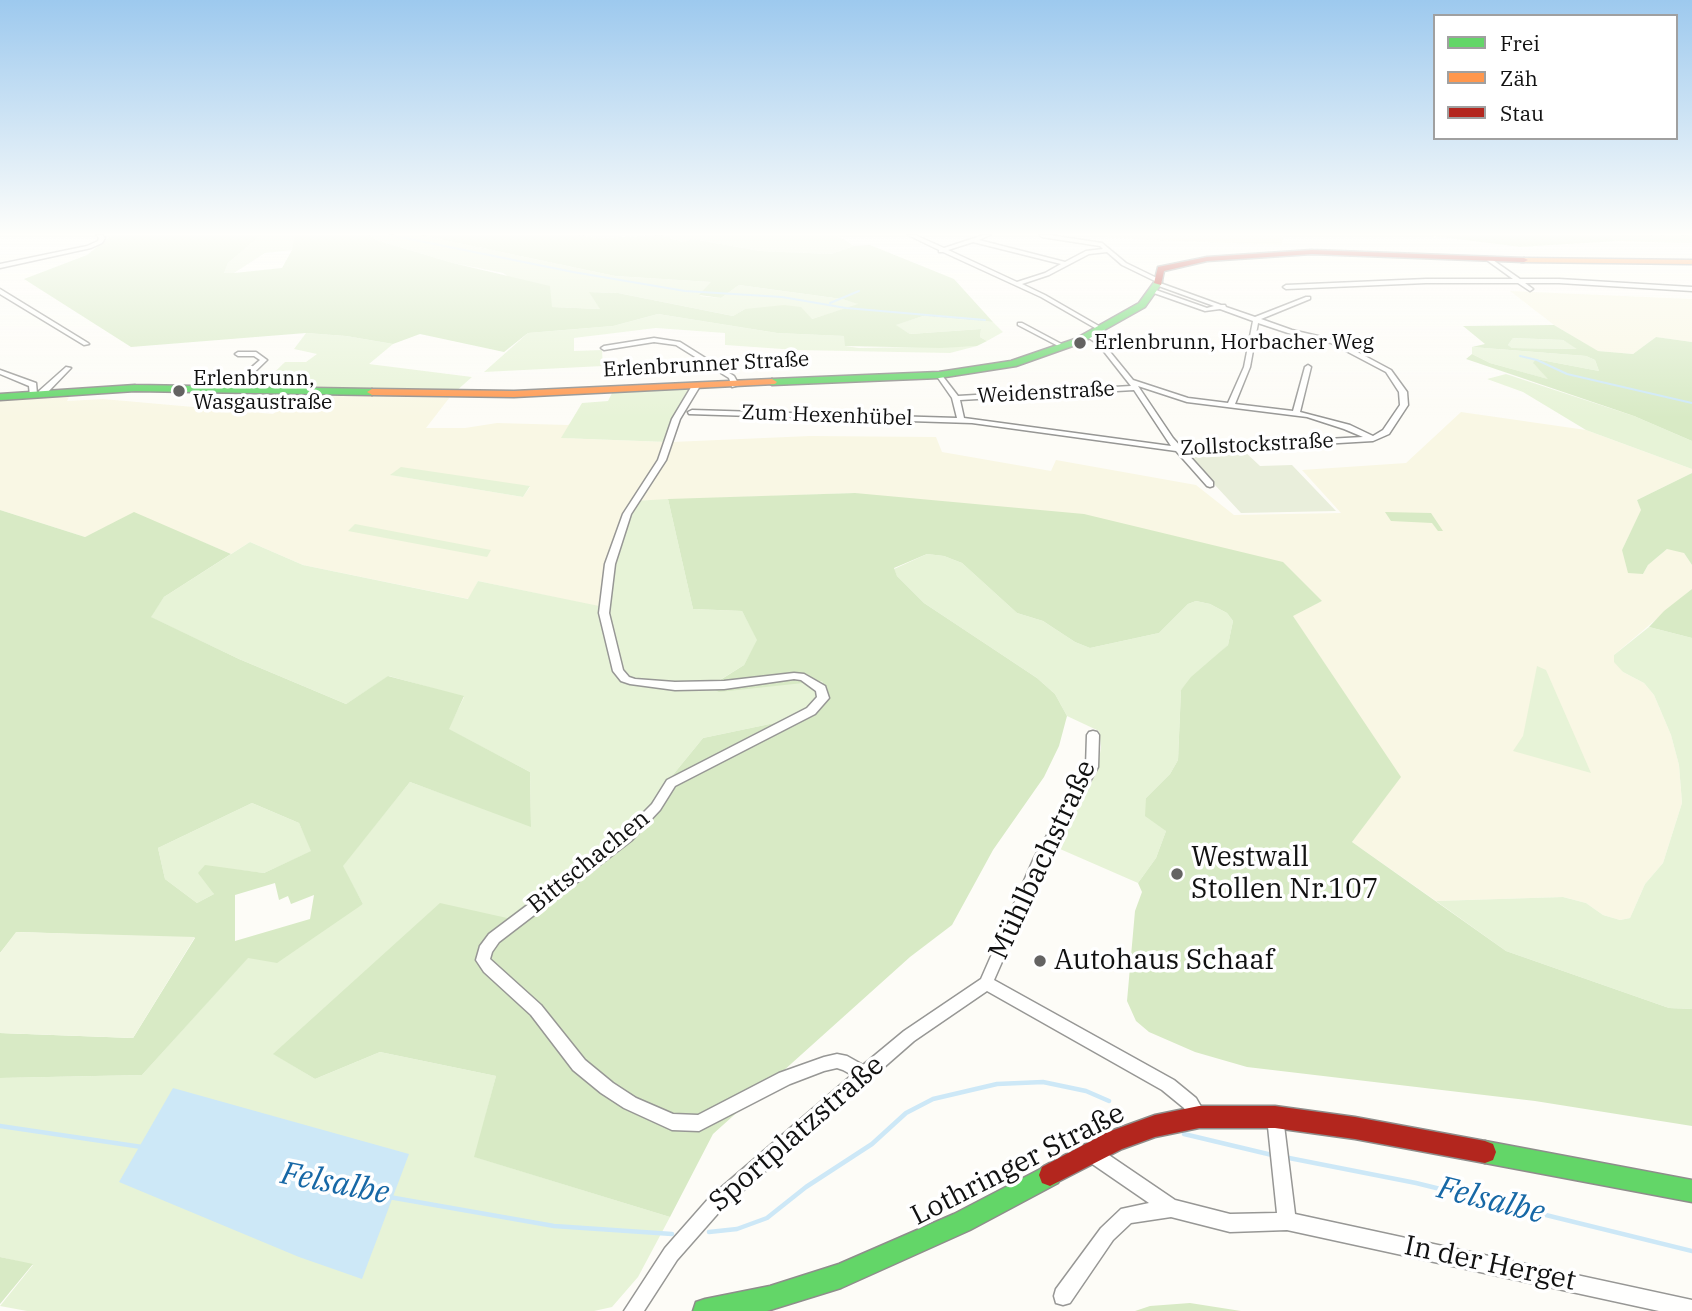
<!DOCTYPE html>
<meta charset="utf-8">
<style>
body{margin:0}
#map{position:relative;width:1692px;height:1311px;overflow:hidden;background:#fdfcf7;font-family:"IBM Plex Serif",serif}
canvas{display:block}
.legend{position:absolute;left:1433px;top:14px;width:245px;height:126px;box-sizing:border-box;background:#fff;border:2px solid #a0a0a0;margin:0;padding:9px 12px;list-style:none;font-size:21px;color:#111}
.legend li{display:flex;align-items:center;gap:14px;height:35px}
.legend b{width:35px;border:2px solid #a0a0a0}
</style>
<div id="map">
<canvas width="1692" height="1311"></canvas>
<ul class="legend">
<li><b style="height:9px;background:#63d668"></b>Frei</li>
<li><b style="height:9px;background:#ff974d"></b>Zäh</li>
<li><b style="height:9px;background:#b3261e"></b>Stau</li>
</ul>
</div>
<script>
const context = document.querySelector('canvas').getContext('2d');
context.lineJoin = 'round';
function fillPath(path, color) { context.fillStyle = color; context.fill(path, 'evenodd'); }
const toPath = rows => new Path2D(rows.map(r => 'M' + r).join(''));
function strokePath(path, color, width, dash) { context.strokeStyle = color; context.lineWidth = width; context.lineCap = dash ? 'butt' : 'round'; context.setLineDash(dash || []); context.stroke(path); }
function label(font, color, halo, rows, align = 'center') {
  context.font = font + ' "IBM Plex Serif",serif'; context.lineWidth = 7; context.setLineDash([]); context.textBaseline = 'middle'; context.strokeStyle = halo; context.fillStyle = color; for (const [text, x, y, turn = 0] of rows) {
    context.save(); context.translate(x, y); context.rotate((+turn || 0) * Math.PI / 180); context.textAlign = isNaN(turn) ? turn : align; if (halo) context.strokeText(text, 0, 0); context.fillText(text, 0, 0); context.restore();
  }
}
fillPath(toPath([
 [1108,235,1283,235,1282,245,1109,238],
 [1510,291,1692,299,1692,342,1656,337,1633,354,1597,351,1554,325],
 [70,395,67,401,103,399,273,414,295,395,450,397,426,428,465,428,497,423,568,425,574,420,562,438,667,442,653,470,624,510,612,543,603,582,601,607,478,581,469,599,303,565,250,542,231,554,134,513,85,537,0,510,0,401],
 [391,475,529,486,530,487,523,497],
 [1461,412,1586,430,1692,469,1692,473,1637,500,1642,510,1622,550,1643,574,1648,565,1667,549,1678,549,1684,553,1692,565,1692,589,1614,655,1623,672,1644,683,1654,695,1671,735,1679,765,1682,803,1663,863,1645,884,1630,918,1620,920,1603,915,1586,903,1563,897,1436,901,1352,842,1400,777,1292,615,1322,601,855,493,634,501,672,442,810,436,936,437,942,452,1051,471,1056,460,1196,485,1234,515,1341,513,1302,470,1406,463]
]), '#f9f7e4');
fillPath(toPath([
 [261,235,295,235,296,237,292,250,265,253,234,273,224,273,228,263],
 [369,235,421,235,615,276,712,282,700,296,721,298,739,285,842,299,860,304,812,319,745,309,733,316,618,293,590,292,601,309,551,307,503,273,453,263,376,240],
 [660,235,836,235,854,246,831,254,760,251,694,239,683,242],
 [1692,235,1692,243,1616,241,1608,237],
 [658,314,777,333,845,336,845,346,859,348,977,346,950,353,797,350,725,345,725,333,656,328,574,338,574,351,602,350,603,366,484,372,528,333,613,326],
 [923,316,993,322,1003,332,987,341,980,337,981,329,910,334,895,325],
 [306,333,346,336,393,344,369,364,472,377,454,393,259,387,285,362,306,362,317,354,294,349],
 [1513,338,1563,340,1579,349,1512,348,1508,345],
 [1472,347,1586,356,1595,360,1599,371,1536,359,1534,364,1551,380,1490,363,1472,354],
 [1506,374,1634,416,1692,441,1692,469,1586,430,1523,392,1487,379],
 [691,389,667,442,561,438,582,403,608,401,612,393],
 [401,467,530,486,523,497,390,475],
 [668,499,693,609,742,611,758,640,744,665,710,686,822,681,828,698,808,716,703,738,641,814,507,918,274,1054,315,1079,380,1052,496,1076,475,1157,670,1217,638,1277,612,1307,594,1311,27,1311,0,1306,33,1265,0,1257,0,1078,142,1075,248,957,363,904,342,866,410,782,531,826,530,772,448,729,464,697,389,676,346,704,239,659,150,617,164,597,250,542,303,565,468,599,478,581,604,607,606,587,634,501],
 [355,524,491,550,487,557,348,531],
 [927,554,944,556,962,563,1017,613,1043,621,1075,642,1090,648,1159,633,1188,604,1196,601,1210,604,1227,613,1233,621,1228,645,1181,690,1178,760,1170,774,1146,798,1166,831,1156,858,1138,883,1060,849,1072,816,1098,766,1101,747,1099,731,1067,716,1055,694,1037,678,924,603,897,576,894,569],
 [1649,627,1692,638,1692,1009,1669,1008,1506,951,1436,901,1563,897,1586,903,1603,915,1620,920,1630,918,1645,884,1663,863,1682,803,1679,765,1671,735,1654,695,1644,683,1623,672,1614,662,1614,655],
 [1537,666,1546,670,1591,773,1513,751,1523,736],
 [252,803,299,823,312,851,264,873,205,866,214,894,197,903,165,879,158,848]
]), '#e7f3d7');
fillPath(toPath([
 [112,235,261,235,228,263,224,273,234,273,282,268,292,250,295,235,369,235,376,240,453,263,550,286,552,307,600,309,589,292,618,293,733,316,745,309,784,305,801,307,812,319,858,304,842,299,739,285,721,298,699,295,711,282,615,276,421,235,578,235,600,238,660,235,683,242,693,239,760,251,831,254,854,246,870,245,954,279,993,322,923,316,896,325,910,334,981,329,980,337,987,341,977,346,941,348,845,346,844,336,777,333,658,314,613,326,528,333,504,352,420,334,393,344,346,336,306,333,131,347,24,279,87,255],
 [1426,235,1651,235,1652,237,1610,237,1616,241,1521,247],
 [1554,325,1598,351,1633,354,1656,337,1692,342,1692,441,1634,416,1466,359,1472,354,1490,363,1548,379,1533,363,1536,359,1599,371,1595,360,1586,356,1472,347,1485,344,1463,326],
 [1513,338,1563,340,1577,349,1512,348,1508,345],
 [1692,473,1692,565,1684,553,1667,549,1648,565,1643,574,1628,573,1622,550,1641,510,1637,500],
 [855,493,1084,514,1283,562,1322,601,1293,616,1401,777,1352,842,1506,951,1669,1008,1692,1009,1692,1126,1535,1101,1247,1067,1195,1052,1149,1032,1136,1021,1127,1001,1135,911,1142,892,1138,883,1156,858,1166,831,1145,816,1146,798,1170,774,1178,760,1181,690,1191,677,1228,645,1233,621,1227,613,1210,604,1196,601,1188,604,1159,633,1090,648,1075,642,1043,621,1017,613,962,563,944,556,927,554,894,568,897,576,924,603,1037,678,1055,694,1067,716,1059,746,1044,777,993,850,952,925,910,957,713,1134,670,1217,474,1157,496,1076,380,1052,315,1079,273,1054,440,903,507,918,641,814,703,738,808,716,828,699,822,681,719,692,709,687,744,665,757,640,742,611,693,609,668,499],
 [0,510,85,537,134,512,231,554,164,597,151,617,239,659,346,704,388,676,464,696,449,729,530,772,531,827,410,782,343,866,363,904,277,963,248,958,142,1075,0,1078,0,1033,133,1038,195,938,17,932,0,953],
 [252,803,299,823,311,851,264,873,205,865,198,873,214,894,197,903,165,879,158,848],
 [275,883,279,900,288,896,291,904,314,895,310,919,235,941,235,895],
 [1385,512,1431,513,1443,531,1438,531,1432,523,1391,521],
 [1692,589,1692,638,1649,627,1664,611],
 [0,1257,33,1264,0,1304],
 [1190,1303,1241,1311,1135,1311,1150,1306]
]), '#d8eac5');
fillPath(toPath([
 [1243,450,1260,466,1292,465,1336,511,1241,513,1187,455]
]), '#e9eedb');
fillPath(toPath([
 [16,932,195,937,133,1038,0,1033,0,953]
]), '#f0f6e1');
fillPath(toPath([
 [173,1088,409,1154,362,1279,299,1257,119,1182]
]), '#cde8f7');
strokePath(toPath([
 [390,235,573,272,685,291,782,297,846,308,985,320],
 [830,303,859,291],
 [1520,356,1537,360,1567,374,1692,403]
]), '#cde8f7', 2);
strokePath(toPath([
 [0,1126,142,1147],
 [1184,1134,1272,1155],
 [1289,1158,1416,1183,1692,1251],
 [389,1197,554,1226,672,1234],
 [709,1232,737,1229,767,1218,806,1187,872,1144,906,1113,933,1099,997,1084,1043,1082,1086,1091,1109,1101]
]), '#cde8f7', 4.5);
const street = toPath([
 [97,235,102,235,105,238,102,243,91,248,0,268,0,264,87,246,98,241,99,238,97,235],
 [908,235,915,235,944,248,984,235,990,235,979,240,1065,262,1086,251,1103,249,1100,246,1042,237,1040,235,1049,235,1102,243,1126,263,1161,280,1162,281,1160,283,1221,305,1225,305,1226,307,1255,317,1306,297,1310,297,1310,299,1261,319,1292,330,1335,340,1391,370,1407,392,1408,405,1389,434,1373,441,1186,452,1213,482,1213,486,1210,487,1207,486,1176,451,972,423,689,414,688,412,692,410,957,418,952,398,936,375,939,373,941,374,958,396,1131,386,1098,344,1087,337,1086,336,1089,334,1102,342,1133,380,1188,398,1228,403,1244,367,1253,321,1220,309,1205,311,1151,292,1150,291,1153,289,1207,308,1214,306,1156,285,1155,284,1157,282,1122,265,1107,252,1089,254,1049,275,1022,284,1045,295,1104,329,1105,330,1102,332,1041,297,943,252,939,252,939,250,908,235],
 [973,242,1061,264,1045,273,1017,282,948,250,973,242],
 [1258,323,1288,333,1331,343,1386,372,1399,392,1400,405,1383,430,1373,436,1350,425,1300,412,1311,367,1308,365,1305,367,1293,411,1235,404,1250,367,1258,323],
 [1138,386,1187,402,1307,417,1344,429,1363,437,1181,447,1173,438,1138,386],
 [1134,390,1171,446,964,418,960,400,1134,390],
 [1490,258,1520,279,1559,279,1692,287,1692,291,1559,283,1525,283,1533,289,1530,291,1518,283,1426,283,1286,289,1283,287,1286,285,1426,279,1513,279,1488,261,1487,260,1490,258],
 [0,289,88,343,89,344,84,345,0,294,0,289],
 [1018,323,1022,323,1067,347,1062,348,1018,325,1018,323],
 [654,338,680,342,734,376,739,385,732,387,729,378,676,345,654,342,604,350,601,348,604,346,654,338],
 [256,352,267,360,235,391,229,391,229,387,260,360,254,356,238,356,235,354,238,352,256,352],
 [66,367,71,368,45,395,39,395,39,391,66,367],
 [0,370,36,383,37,394,30,396,29,386,0,374,0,370],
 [693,384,700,386,680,419,666,460,631,514,615,564,609,613,623,670,629,677,635,679,675,682,724,681,794,673,804,674,825,686,829,698,815,714,675,786,660,810,632,840,499,942,492,952,490,959,541,1005,585,1060,613,1083,636,1098,673,1114,698,1115,779,1073,824,1057,837,1054,847,1056,863,1065,904,1031,981,979,1034,858,1086,767,1087,735,1089,732,1093,731,1097,732,1099,735,1098,767,1047,859,994,980,1174,1080,1196,1098,1207,1117,1205,1123,1199,1125,1193,1123,1184,1108,1162,1090,987,991,914,1041,721,1210,677,1260,644,1311,624,1311,665,1248,709,1198,852,1075,843,1070,837,1068,824,1071,790,1084,699,1131,672,1130,624,1108,601,1093,573,1070,531,1015,484,972,476,960,480,946,489,934,622,834,652,804,667,780,807,708,817,697,816,691,801,680,794,679,724,689,675,690,630,684,621,681,613,671,599,613,605,564,623,514,658,460,672,419,693,384],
 [1275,1109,1281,1111,1283,1117,1295,1214,1692,1300,1692,1311,1659,1311,1287,1230,1230,1232,1171,1217,1131,1223,1113,1240,1070,1303,1063,1305,1056,1303,1054,1296,1056,1289,1101,1228,1121,1209,1149,1203,1085,1159,1083,1153,1085,1147,1091,1145,1097,1147,1175,1200,1230,1214,1277,1213,1267,1117,1269,1111,1275,1109]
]);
const fast = toPath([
 [1155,281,1162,283,1145,307,1081,343,1016,366,939,378,772,385,767,382,772,379,939,372,1011,361,1075,339,1139,303,1155,281],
 [135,385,372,389,377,392,372,395,135,391,0,400,0,394,135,385],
 [1485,1141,1692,1180,1692,1202,1485,1163,1477,1160,1474,1152,1477,1144,1485,1141],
 [1050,1164,1058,1167,1061,1175,1058,1183,970,1230,841,1288,767,1311,693,1311,696,1302,705,1299,770,1286,839,1264,954,1214,1050,1164]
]);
const slow = toPath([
 [1524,258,1692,260,1692,264,1521,262,1520,260,1524,258],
 [772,379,777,382,775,384,514,397,372,395,367,392,372,389,514,391,772,379]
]);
const jam = toPath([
 [1312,250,1524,258,1528,260,1524,262,1312,254,1207,261,1164,271,1161,285,1154,283,1158,267,1207,257,1312,250],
 [1199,1106,1275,1106,1355,1117,1485,1141,1493,1144,1496,1152,1493,1160,1485,1163,1355,1139,1275,1128,1199,1128,1155,1137,1122,1149,1050,1186,1042,1183,1039,1175,1042,1167,1108,1132,1155,1115,1199,1106]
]);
strokePath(street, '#979795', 3);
strokePath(fast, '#8e8d8b', 3);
strokePath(slow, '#8e8d8b', 3);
strokePath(jam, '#8e8d8b', 3);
fillPath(street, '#fffffe');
fillPath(fast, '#63d668');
fillPath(slow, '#ff974d');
fillPath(jam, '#b3261e');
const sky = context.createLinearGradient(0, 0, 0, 418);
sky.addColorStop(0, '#9dc9ee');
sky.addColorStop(0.56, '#fefefb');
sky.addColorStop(1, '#fefefb00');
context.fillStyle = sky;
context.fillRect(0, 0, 1692, 418);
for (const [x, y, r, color] of [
 [1080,343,7,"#646362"],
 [179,391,7,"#646362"],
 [1177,874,7,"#646362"],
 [1040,961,7,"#646362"]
]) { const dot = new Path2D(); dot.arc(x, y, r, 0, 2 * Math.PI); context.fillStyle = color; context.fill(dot); strokePath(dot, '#fff', 2.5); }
label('21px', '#111', '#fff', [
 ["Erlenbrunn, Horbacher Weg",1094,343],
 ["Erlenbrunn,",193,379],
 ["Wasgaustraße",193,403]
], 'left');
label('21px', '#111', '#fff', [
 ["Erlenbrunner Straße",706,365,-3],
 ["Weidenstraße",1046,393,-3],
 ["Zum Hexenhübel",827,416,2],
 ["Zollstockstraße",1257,445,-3]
]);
label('24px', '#111', '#fff', [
 ["Bittschachen",589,862,-39]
]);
label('28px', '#111', '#fff', [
 ["Westwall",1191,858],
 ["Stollen Nr.107",1191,890],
 ["Autohaus Schaaf",1054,961]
], 'left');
label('28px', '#111', '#fff', [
 ["Mühlbachstraße",1043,860,-65],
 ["Sportplatzstraße",797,1134,-41],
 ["Lothringer Straße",1018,1165,-27],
 ["In der Herget",1490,1264,12]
]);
label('italic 32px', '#1768a6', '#fff', [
 ["Felsalbe",335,1184,11],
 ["Felsalbe",1491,1201,14]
]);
</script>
